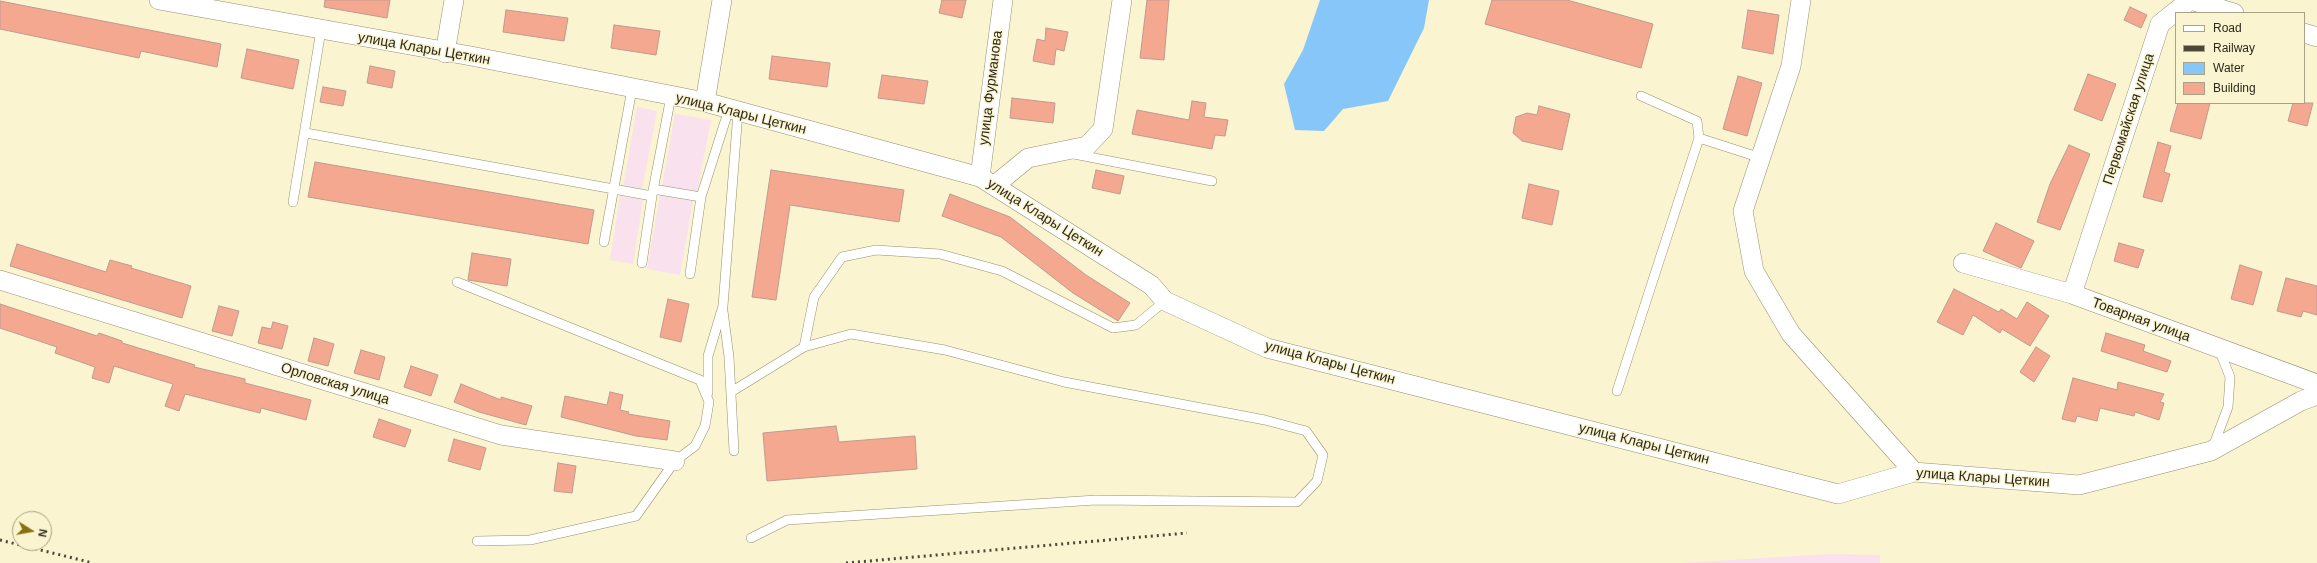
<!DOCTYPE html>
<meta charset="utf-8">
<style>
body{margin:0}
#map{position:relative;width:2317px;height:563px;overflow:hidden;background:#faf4d0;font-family:Arial,sans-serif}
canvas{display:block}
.legend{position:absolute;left:2175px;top:12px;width:130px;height:92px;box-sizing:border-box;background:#faf4d0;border:1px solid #a8a388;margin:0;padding:5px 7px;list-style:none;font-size:12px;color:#2c291c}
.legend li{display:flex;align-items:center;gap:8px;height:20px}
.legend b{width:20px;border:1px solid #a8a388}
.north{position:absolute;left:12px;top:511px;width:40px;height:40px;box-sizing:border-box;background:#faf4d0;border:1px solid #a8a388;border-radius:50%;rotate:101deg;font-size:11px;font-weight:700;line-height:16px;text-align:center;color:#2c291c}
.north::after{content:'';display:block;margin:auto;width:14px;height:18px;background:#887113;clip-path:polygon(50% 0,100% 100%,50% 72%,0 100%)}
</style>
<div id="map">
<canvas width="2317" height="563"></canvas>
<ul class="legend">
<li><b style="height:5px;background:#fff"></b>Road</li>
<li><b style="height:5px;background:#4b4837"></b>Railway</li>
<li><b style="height:11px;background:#87c6f9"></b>Water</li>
<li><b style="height:11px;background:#f4a890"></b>Building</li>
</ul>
<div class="north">N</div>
</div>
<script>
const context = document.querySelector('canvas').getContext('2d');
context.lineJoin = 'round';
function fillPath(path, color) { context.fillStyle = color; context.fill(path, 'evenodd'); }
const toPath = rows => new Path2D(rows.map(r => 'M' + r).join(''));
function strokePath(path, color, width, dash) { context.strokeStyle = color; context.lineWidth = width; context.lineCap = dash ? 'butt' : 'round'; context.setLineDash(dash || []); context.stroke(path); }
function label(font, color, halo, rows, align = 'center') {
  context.font = font + ' Arial,sans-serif'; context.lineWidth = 3; context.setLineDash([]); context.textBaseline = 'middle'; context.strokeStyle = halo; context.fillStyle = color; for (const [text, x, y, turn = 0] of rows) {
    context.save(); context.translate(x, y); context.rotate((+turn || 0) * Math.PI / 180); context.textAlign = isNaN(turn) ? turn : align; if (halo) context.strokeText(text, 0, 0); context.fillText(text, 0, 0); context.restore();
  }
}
fillPath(toPath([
 [637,107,657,111,642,190,623,187],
 [675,114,711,120,697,192,662,186],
 [660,195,693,201,680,275,647,269],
 [620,196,643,200,633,264,610,260],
 [1831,554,1880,555,1880,563,1681,563]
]), '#f9e1ed');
fillPath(toPath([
 [1320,0,1429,0,1424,28,1388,101,1343,109,1324,131,1295,130,1284,84,1303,50]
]), '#87c6f9');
const building = toPath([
 [325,0,390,0,387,18,324,7,325,0],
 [942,0,966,0,962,18,939,13,942,0],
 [1147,0,1169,0,1164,60,1140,58,1147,0],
 [1492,0,1567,0,1653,24,1641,68,1485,24,1492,0],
 [0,1,221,44,217,67,141,51,139,58,0,29,0,1],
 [2130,7,2147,15,2141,28,2124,20,2130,7],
 [506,10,568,18,564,41,503,32,506,10],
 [1748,10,1779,15,1773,54,1742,48,1748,10],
 [614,25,660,31,656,55,611,48,614,25],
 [1046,28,1068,32,1064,51,1056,49,1054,65,1033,61,1037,39,1045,41,1046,28],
 [247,49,299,60,293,89,241,78,247,49],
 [772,56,830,63,827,87,769,79,772,56],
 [370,66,395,71,392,88,367,83,370,66],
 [2088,74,2116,84,2102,121,2074,110,2088,74],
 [882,75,928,81,924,104,878,98,882,75],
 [1738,76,1762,83,1747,136,1723,129,1738,76],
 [323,87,346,91,343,106,320,102,323,87],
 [1012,98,1055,103,1053,123,1010,118,1012,98],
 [1192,101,1206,103,1204,117,1228,120,1225,136,1215,135,1212,149,1132,134,1137,110,1189,120,1192,101],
 [2178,103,2210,103,2201,139,2170,131,2178,103],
 [2293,103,2313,103,2307,126,2288,121,2293,103],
 [1539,106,1570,114,1562,150,1522,141,1513,133,1516,117,1527,113,1537,115,1539,106],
 [2158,142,2171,146,2164,172,2170,174,2162,202,2143,197,2158,142],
 [2069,145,2090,154,2060,230,2037,222,2050,184,2069,145],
 [315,162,594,210,588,244,308,197,315,162],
 [771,170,904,190,899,222,790,205,776,300,752,297,771,170],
 [1096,170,1124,176,1120,194,1092,188,1096,170],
 [1529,184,1559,191,1552,225,1522,218,1529,184],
 [950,194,1010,217,1086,275,1130,303,1118,321,1073,293,1001,237,942,216,950,194],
 [1996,223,2034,241,2021,268,1983,251,1996,223],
 [2119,243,2144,250,2138,268,2114,261,2119,243],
 [17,244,106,272,110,260,132,266,131,268,191,286,182,318,10,266,17,244],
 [472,253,511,259,507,286,468,280,472,253],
 [2240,265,2262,272,2253,305,2231,299,2240,265],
 [2286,278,2317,286,2317,315,2303,311,2301,317,2277,311,2286,278],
 [1954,289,1999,312,2001,309,2017,319,2027,302,2049,316,2030,346,2002,329,2000,333,1973,315,1963,335,1937,322,1954,289],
 [668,299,689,304,681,342,660,337,668,299],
 [0,304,97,336,99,333,122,341,122,343,195,365,194,367,245,379,245,383,311,400,306,420,261,408,260,413,185,394,179,411,165,406,173,384,114,366,109,383,92,378,95,367,55,353,57,347,0,328,0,304],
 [219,306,239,311,232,336,212,331,219,306],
 [273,322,288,326,282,349,258,343,262,327,271,329,273,322],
 [2106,333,2145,345,2143,351,2171,361,2167,372,2101,351,2106,333],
 [314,338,334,344,328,366,308,361,314,338],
 [2036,347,2050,356,2034,382,2020,372,2036,347],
 [361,350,385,357,379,380,354,373,361,350],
 [411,366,438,375,431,396,404,387,411,366],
 [2073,378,2117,390,2118,382,2164,394,2160,402,2164,403,2159,420,2135,412,2134,416,2100,408,2097,421,2077,416,2075,422,2062,419,2073,378],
 [461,384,501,400,501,397,532,406,526,425,479,412,454,402,461,384],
 [610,392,623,395,620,410,629,412,628,414,670,421,667,440,636,436,561,417,565,396,607,405,610,392],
 [379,419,411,430,405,447,373,437,379,419],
 [836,426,839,442,915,436,917,469,767,481,763,433,836,426],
 [454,439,486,448,480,470,448,461,454,439],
 [558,463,576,466,572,493,554,491,558,463]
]);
fillPath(building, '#f4a890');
strokePath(building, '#bf9a8f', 1);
const service = toPath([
 [1641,96,1697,121,1699,138,1761,158],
 [306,133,652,196],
 [1074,154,1212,181],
 [653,189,701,197],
 [293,202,321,30],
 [604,242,632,89],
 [642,263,652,196,671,96],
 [690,274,701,197,729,109],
 [457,282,700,380,709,402,705,426,695,446,675,461,636,516,530,540,477,541],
 [723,311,729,357,734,451],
 [804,347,814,297,842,257,876,250,940,254,1002,271,1113,328,1136,325,1165,301],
 [1617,391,1699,138],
 [731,392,804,347,851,334,945,350,1064,382,1265,420,1306,431,1323,455,1317,481,1297,502,1096,500,787,520,751,538],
 [708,393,708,356,723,306,738,112],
 [2213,447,2228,407,2230,377,2219,349]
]);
const minor = toPath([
 [159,0,471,56,705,102,980,177,1151,285,1165,301,1267,348,1838,494,1914,472,2079,485,2211,451,2301,401,2317,395],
 [1801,0,1791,66,1743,211,1754,271,1791,334,1914,472],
 [2304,33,2317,37],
 [445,53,454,0],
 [705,102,722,0],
 [980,177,1003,0],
 [995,185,1028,158,1087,146,1103,129,1122,0],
 [1963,263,2072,294,2317,384],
 [0,280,501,435,675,461],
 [2072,294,2160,24,2190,0,2234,13]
]);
strokePath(service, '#96906f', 10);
strokePath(minor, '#96906f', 20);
strokePath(service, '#fff', 9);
strokePath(minor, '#fff', 19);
strokePath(toPath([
 [0,540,93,563],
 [846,563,1187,533]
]), '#4b4837', 3, [2, 4]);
label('14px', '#2c291c', '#faf4d0', [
 ["улица Клары Цеткин",424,49,10],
 ["улица Фурманова",991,88,-83],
 ["улица Клары Цеткин",741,114,14],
 ["Первомайская улица",2129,119,-72],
 ["улица Клары Цеткин",1045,218,32],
 ["Товарная улица",2141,320,20],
 ["улица Клары Цеткин",1330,363,15],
 ["Орловская улица",335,384,17],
 ["улица Клары Цеткин",1644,444,14],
 ["улица Клары Цеткин",1983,478,4]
]);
</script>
